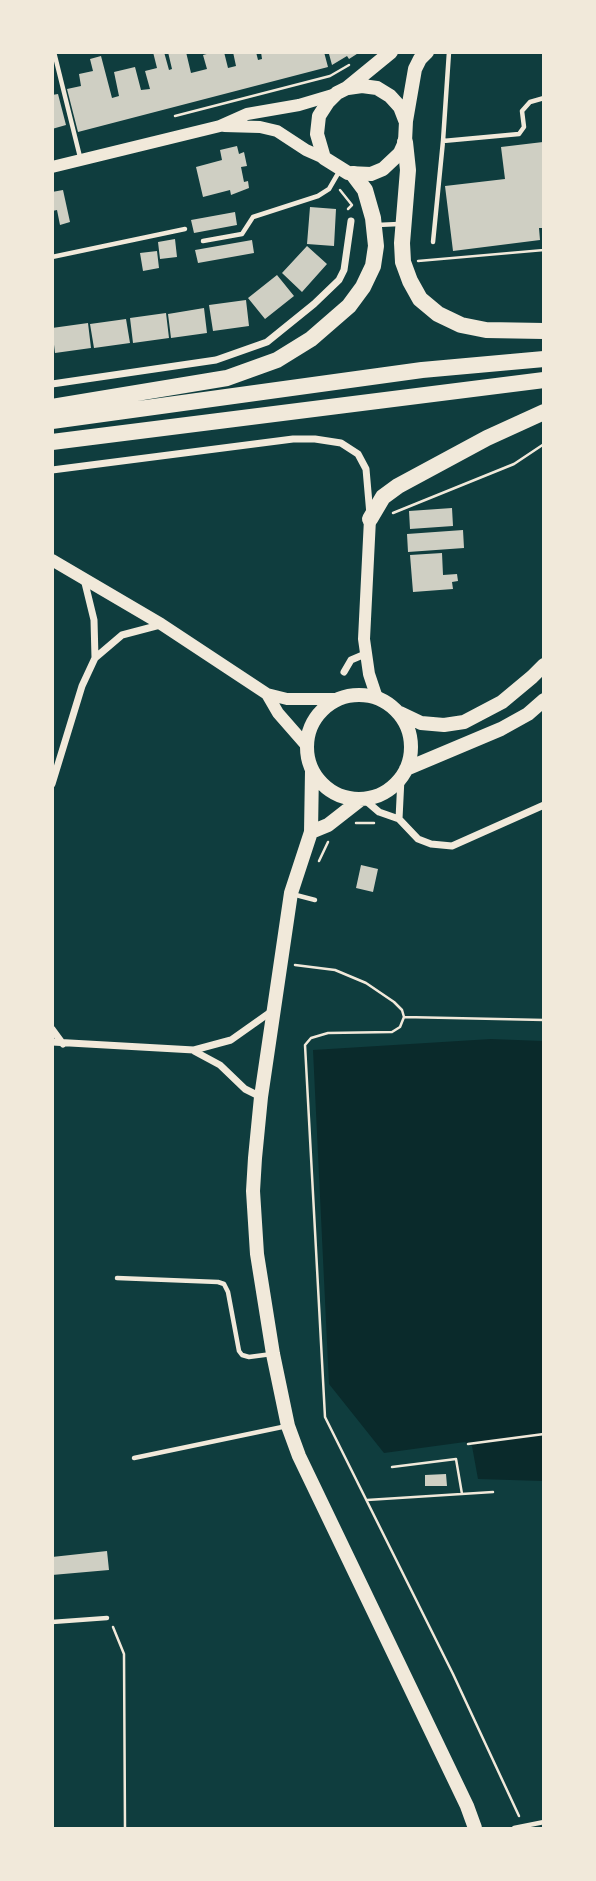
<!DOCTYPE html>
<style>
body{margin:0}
#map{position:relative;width:596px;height:1881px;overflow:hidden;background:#0f3d3e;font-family:"Source Sans 3",sans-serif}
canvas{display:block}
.frame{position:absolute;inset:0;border:54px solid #f1e9da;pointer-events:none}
</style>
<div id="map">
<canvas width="596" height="1881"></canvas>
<div class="frame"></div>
</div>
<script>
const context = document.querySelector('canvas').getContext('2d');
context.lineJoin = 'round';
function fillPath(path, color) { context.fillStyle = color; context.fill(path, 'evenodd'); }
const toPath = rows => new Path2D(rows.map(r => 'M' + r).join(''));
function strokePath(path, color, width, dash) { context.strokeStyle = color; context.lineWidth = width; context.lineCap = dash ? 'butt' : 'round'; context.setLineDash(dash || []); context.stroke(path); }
fillPath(toPath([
 [491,1039,543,1041,543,1481,478,1479,472,1446,465,1442,384,1453,329,1384,313,1050]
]), '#0a2a2b');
fillPath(toPath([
 [153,52,164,52,169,70,172,69,168,52,186,52,191,73,207,69,203,55,214,52,224,52,228,68,236,66,233,52,256,52,258,60,262,59,261,52,324,52,328,67,78,132,67,89,81,86,79,74,93,71,90,59,101,56,112,98,119,96,114,72,135,67,141,90,150,89,145,71,157,68],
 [331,52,360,52,349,59,347,56,332,65,329,54],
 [58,94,66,125,52,129,52,95],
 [543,142,543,228,539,228,540,240,453,251,445,186,505,179,501,147],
 [237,146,239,154,244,152,247,166,241,167,244,182,248,181,249,188,231,195,230,190,203,197,196,167,222,160,220,150],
 [63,190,70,222,60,225,57,210,52,211,52,192],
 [310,207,336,209,334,246,307,244],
 [235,212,237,225,194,233,191,220],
 [175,239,177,257,160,259,158,242],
 [252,240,254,253,198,263,195,250],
 [307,246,327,264,302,292,282,273],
 [157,251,159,268,143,271,140,253],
 [277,275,294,296,265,319,248,298],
 [246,300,249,326,213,331,209,305],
 [204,308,207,333,171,338,168,314],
 [166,313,169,338,133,343,130,318],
 [126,319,130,343,94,348,90,324],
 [88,323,91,348,55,353,52,328],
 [452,508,453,526,410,529,409,511],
 [463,530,464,548,408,552,407,534],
 [442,553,443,575,457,574,458,581,452,582,453,589,413,592,410,555],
 [361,865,378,869,373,892,356,888],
 [446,1474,447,1486,425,1486,425,1475],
 [107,1551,109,1570,52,1575,52,1557]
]), '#cfcfc3');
strokePath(toPath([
 [175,116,330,76,349,65],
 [340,190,352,205,348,209],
 [418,261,544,250],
 [393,513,514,464,544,444],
 [356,823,374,823],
 [319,861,328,842],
 [295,965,335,970,366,983,394,1002,402,1010,404,1017],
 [468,1444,544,1434],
 [392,1467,456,1459,462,1494],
 [367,1500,493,1492],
 [113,1627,124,1654,125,1828],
 [519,1816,453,1674,325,1417,305,1045,311,1038,328,1033,392,1032,400,1027,404,1017,544,1020]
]), '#f1e9da', 2.5);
strokePath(toPath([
 [54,52,80,157],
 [449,52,443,141,519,134,524,127,522,111,530,102,544,98],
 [377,225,399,224],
 [203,241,242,234,253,217,318,196,329,189,340,170],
 [433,242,443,141],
 [52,257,185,229],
 [292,894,315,900],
 [117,1278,218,1282,224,1284,228,1292,239,1351,242,1355,249,1357,272,1354],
 [134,1458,287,1426],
 [52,1622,107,1618],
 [514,1828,544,1822]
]), '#f1e9da', 4.5);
strokePath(toPath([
 [52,384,216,360,267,342,314,304,339,280,344,270,351,221],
 [52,470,293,439,315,439,341,443,358,454,366,469,370,515],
 [84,579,94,620,95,658],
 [344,672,351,660,365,654],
 [52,784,82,686,95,658,122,635,160,625],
 [365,800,379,812,399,819,418,839,431,844,452,846,544,805],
 [399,819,401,778],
 [52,1029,63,1044],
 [52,1042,194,1050,231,1040,272,1011],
 [194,1051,220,1065,245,1089,261,1097]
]), '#f1e9da', 7);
strokePath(toPath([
 [370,519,364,639,369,674,377,698],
 [52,560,161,624,267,694,287,699,338,699],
 [267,694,278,713,306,745]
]), '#f1e9da', 12);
strokePath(toPath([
 [224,126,260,127,277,131,306,150,324,158],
 [52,167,220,126,247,114,299,105,336,94]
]), '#f1e9da', 12);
strokePath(toPath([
 [391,52,347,88,337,93,328,102,319,116,317,134,324,158,348,173,371,174,383,169,400,153,405,142,406,121,415,69,420,59,427,52],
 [348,88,362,86,377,88,390,96,400,107,405,120],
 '307 747a52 52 0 1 1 104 0a52 52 0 1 1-104 0Z',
 [400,713,421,723,444,725,464,722,502,702,532,677,544,665],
 [406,769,501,729,528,714,544,700],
 [312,771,311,832,291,893,261,1097,255,1158,253,1191,257,1254,273,1354,288,1426,299,1456,467,1806,475,1828],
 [311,832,328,825,360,800]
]), '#f1e9da', 14);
strokePath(toPath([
 [405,142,408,170,402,243,403,262,410,281,420,299,438,314,461,325,486,330,544,331],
 [52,407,227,378,277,360,311,339,349,306,363,287,373,266,376,246,373,218,365,190,353,174],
 [52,421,422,370,544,359],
 [52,442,544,380],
 [370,519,383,497,398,486,487,438,544,412]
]), '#f1e9da', 16);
</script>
